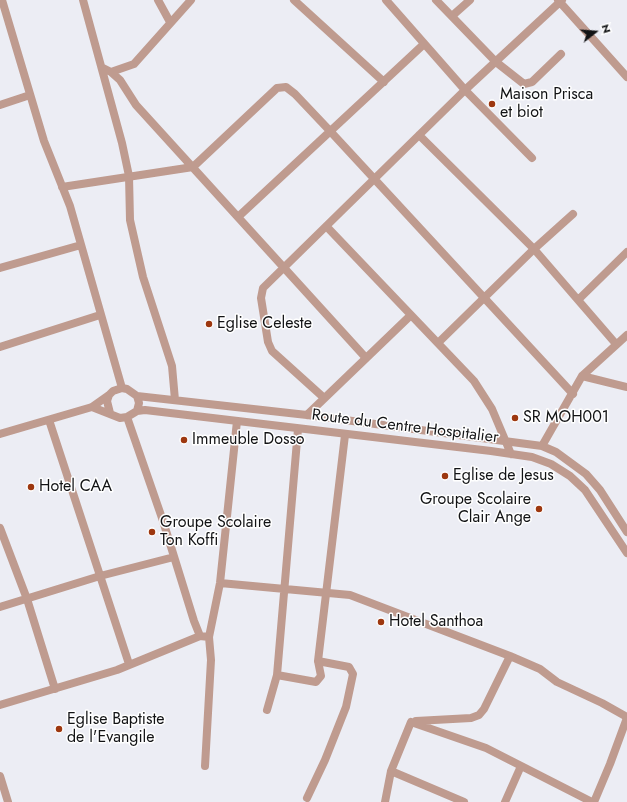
<!DOCTYPE html>
<style>
body{margin:0}
#map{position:relative;width:627px;height:802px;overflow:hidden;background:#ecedf4;font-family:Jost,sans-serif}
canvas{display:block}
.north{position:absolute;left:575px;top:12px;width:40px;height:40px;-webkit-text-stroke:3px #fff;paint-order:stroke;rotate:73deg;font-size:11px;font-weight:700;line-height:16px;text-align:center;color:#121315}
.north::after{content:'';display:block;margin:auto;width:14px;height:18px;background:#121315;clip-path:polygon(50% 0,100% 100%,50% 72%,0 100%)}
</style>
<div id="map">
<canvas width="627" height="802"></canvas>
<div class="north">N</div>
</div>
<script>
const context = document.querySelector('canvas').getContext('2d');
context.lineJoin = 'round';
const toPath = rows => new Path2D(rows.map(r => 'M' + r).join(''));
function strokePath(path, color, width, dash) { context.strokeStyle = color; context.lineWidth = width; context.lineCap = dash ? 'butt' : 'round'; context.setLineDash(dash || []); context.stroke(path); }
function label(font, color, halo, rows, align = 'center') {
  context.font = font + ' Jost,sans-serif'; context.lineWidth = 3; context.setLineDash([]); context.textBaseline = 'middle'; context.strokeStyle = halo; context.fillStyle = color; for (const [text, x, y, turn = 0] of rows) {
    context.save(); context.translate(x, y); context.rotate((+turn || 0) * Math.PI / 180); context.textAlign = isNaN(turn) ? turn : align; if (halo) context.strokeText(text, 0, 0); context.fillText(text, 0, 0); context.restore();
  }
}
strokePath(toPath([
 [2,0,44,141,70,206,122,388],
 [83,0,122,143,129,176,130,220,143,277,172,366,175,400],
 [158,0,170,22],
 [294,0,384,82],
 [386,0,465,90,532,158],
 [436,0,496,62,524,84,532,82,561,54],
 [558,0,627,77],
 [452,16,470,0],
 [103,68,111,72,120,80,136,105,366,358],
 [111,72,134,64,191,0],
 [0,105,30,95],
 [419,135,534,249,578,300],
 [62,187,193,167,277,88,286,87,295,94,330,131,573,394],
 [238,217,424,44],
 [327,227,474,381,492,409,511,454],
 [0,268,81,245],
 [439,342,534,249,573,214],
 [616,344,578,300,627,252],
 [0,347,100,315],
 [582,376,627,387],
 [137,396,307,415,542,446,556,452,586,474,600,490,627,532],
 [323,397,272,351,268,342,261,298,263,288,465,90,562,0],
 [92,407,120,418,127,417,137,411,139,403,137,396,127,389,122,388,113,391,109,395,107,401,110,413],
 [137,411,145,410,491,451,532,457,551,464,570,476,585,490,627,553],
 [307,415,411,315],
 [127,417,163,521,194,621,200,636,209,637],
 [49,420,129,664],
 [0,434,92,407,109,395],
 [542,446,582,376,627,335],
 [0,528,27,599,55,689],
 [220,583,350,595,510,656,540,669,557,682,602,703,627,717],
 [0,607,100,576,174,557],
 [277,675,316,682,321,676,318,661,345,435],
 [0,705,117,670,200,636],
 [267,710,277,675,298,429],
 [416,721,471,718,479,715,484,709,510,656],
 [411,722,486,748,592,802],
 [205,766,211,660,209,637,220,583,237,421],
 [391,771,464,802],
 [0,776,8,802],
 [307,798,325,760,346,707,353,674,349,667,318,661],
 [385,802,391,771,411,722],
 [505,802,521,766],
 [594,802,610,764,627,718]
]), '#bf9b8f', 8);
for (const [x, y, r, color] of [
 [492,104,4,"#9d370f"],
 [209,324,4,"#9d370f"],
 [515,418,4,"#9d370f"],
 [184,440,4,"#9d370f"],
 [445,476,4,"#9d370f"],
 [31,487,4,"#9d370f"],
 [539,509,4,"#9d370f"],
 [152,532,4,"#9d370f"],
 [381,622,4,"#9d370f"],
 [59,729,4,"#9d370f"]
]) { const dot = new Path2D(); dot.arc(x, y, r, 0, 2 * Math.PI); context.fillStyle = color; context.fill(dot); strokePath(dot, '#fff', 1.5); }
label('16px', '#121315', '#fff', [
 ["Maison Prisca",500,95],
 ["et biot",500,113],
 ["Eglise Celeste",217,324],
 ["SR MOH001",523,418],
 ["Immeuble Dosso",192,440],
 ["Eglise de Jesus",453,476],
 ["Hotel CAA",39,487],
 ["Groupe Scolaire",531,500,"right"],
 ["Clair Ange",531,518,"right"],
 ["Groupe Scolaire",160,523],
 ["Ton Koffi",160,541],
 ["Hotel Santhoa",389,622],
 ["Eglise Baptiste",67,720],
 ["de l'Evangile",67,738]
], 'left');
label('16px', '#121315', '#fff', [
 ["Route du Centre Hospitalier",405,427,7]
]);
</script>
